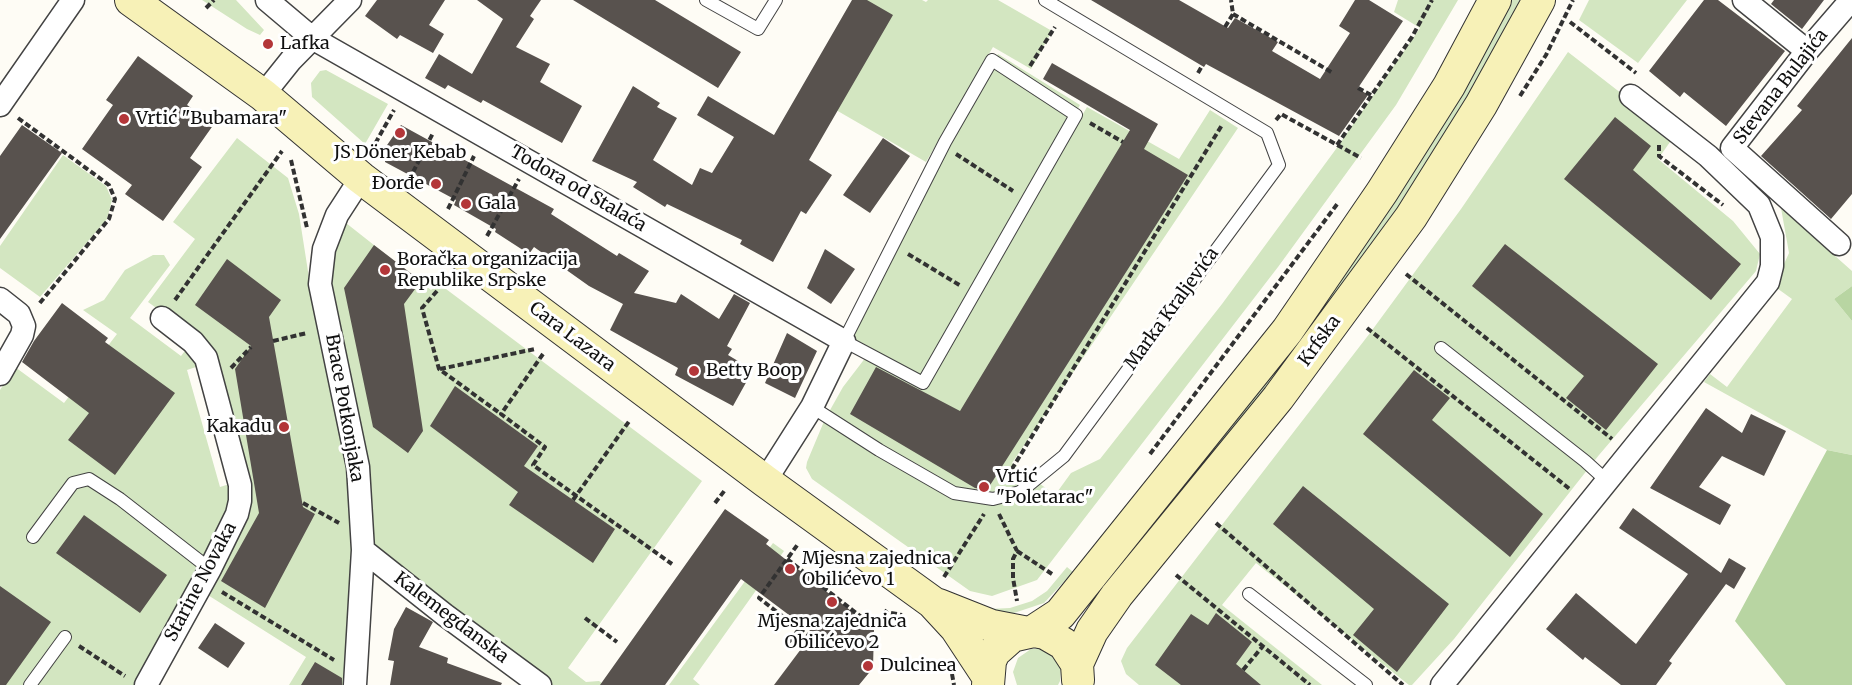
<!DOCTYPE html>
<meta charset="utf-8">
<style>
body{margin:0}
canvas{display:block;background:#fefcf5}
</style>
<canvas width="1852" height="685"></canvas>
<script>
const context = document.querySelector('canvas').getContext('2d');
context.lineJoin = 'round';
function fillPath(path, color) { context.fillStyle = color; context.fill(path, 'evenodd'); }
const toPath = rows => new Path2D(rows.map(r => 'M' + r).join(''));
function strokePath(path, color, width, dash) { context.strokeStyle = color; context.lineWidth = width; context.lineCap = dash ? 'butt' : 'round'; context.setLineDash(dash || []); context.stroke(path); }
function label(font, color, halo, rows, align = 'center') {
  context.font = font + ' Merriweather,serif'; context.lineWidth = 6; context.setLineDash([]); context.textBaseline = 'middle'; context.strokeStyle = halo; context.fillStyle = color; for (const [text, x, y, turn = 0] of rows) {
    context.save(); context.translate(x, y); context.rotate((+turn || 0) * Math.PI / 180); context.textAlign = isNaN(turn) ? turn : align; if (halo) context.strokeText(text, 0, 0); context.fillText(text, 0, 0); context.restore();
  }
}
fillPath(toPath([
 [202,0,236,0,264,30,260,35,247,29],
 [864,0,922,0,926,2,928,0,998,0,1052,31,1031,69,993,47,926,162,836,110],
 [1398,0,1458,0,1396,105,1278,267,1037,580,992,596,970,591,812,479,806,468,807,462,825,419,843,387,866,357,926,388,1087,107,1179,159,1210,110,1238,128,1012,463,1055,495,1071,473,1100,459,1222,304,1336,149,1420,28,1394,12],
 [1510,0,1527,0,1410,196,1343,292,1125,573,1119,568,1185,486,1299,333],
 [1589,0,1687,0,1638,63,1579,20],
 [1568,52,1675,135,1658,159,1733,221,1760,254,1756,271,1599,455,1454,639,1412,685,1409,685,1256,563,1222,605,1322,685,1139,685,1126,674,1121,661,1127,648,1370,333,1461,209],
 [998,54,1080,105,923,378,848,339,944,150],
 [326,70,388,104,365,144,312,97,311,83,320,71],
 [237,138,288,178,299,214,310,284,352,466,355,548,349,685,289,685,306,657,203,592,239,522,195,336,148,302,195,239,173,222],
 [63,155,106,186,112,200,107,219,40,297,0,268,0,246],
 [1781,208,1852,271,1852,286,1834,299,1852,321,1852,455,1827,450,1704,382,1710,374,1727,387,1792,299,1774,286,1789,253],
 [346,223,431,290,438,283,702,481,568,668,586,682,599,681,605,685,550,685,367,547,325,284,328,251],
 [153,255,164,255,170,265,130,318,181,356,191,343,205,364,187,370,220,487,236,482,236,502,141,685,0,685,0,390,15,367,64,403,117,334,83,310,104,300,125,270],
 [773,543,784,551,693,679,700,685,669,685],
 [1067,567,1073,572,1044,603,1008,615,990,609,1010,608,1032,601,1047,591],
 [1039,648,1054,654,1061,666,1060,681,1058,685,1017,685,1013,672,1018,658,1031,649]
]), '#d3e6c1');
fillPath(toPath([
 [1852,286,1852,321,1834,299],
 [1827,450,1852,455,1852,685,1786,685,1735,621]
]), '#b8d5a2');
fillPath(toPath([
 [377,0,445,0,429,25,444,34,433,53,400,35,397,39,365,16],
 [477,0,541,0,530,16,534,19,516,47,550,64,540,82,582,106,562,143,483,100,481,103,448,85,445,89,425,78,439,54,472,74,503,19],
 [573,0,655,0,741,52,718,88],
 [852,0,867,0,893,15,809,160,832,175,806,214,801,211,773,262,740,244,742,240,667,204,665,207,633,187,637,182,592,161,633,86,660,103,657,107,677,118,653,160,692,185,700,168,712,173,734,137,697,115,708,96,774,135],
 [1091,0,1179,0,1228,28,1235,18,1278,42,1272,51,1320,79,1350,33,1339,26,1355,0,1369,0,1403,21,1358,88,1368,95,1339,136,1206,64,1204,67],
 [1704,0,1718,0,1785,51,1726,126,1684,92,1680,97,1649,71],
 [1774,0,1824,0,1802,29,1771,4],
 [1852,38,1852,194,1831,219,1761,156,1802,110,1797,106],
 [138,56,193,96,187,105,214,124,190,158,202,167,163,221,125,194,132,185,82,149,113,105,106,100],
 [1052,63,1158,124,1144,149,1188,175,987,490,975,488,850,414,876,367,960,411,1130,130,1043,79],
 [1615,117,1651,146,1633,170,1741,264,1711,300,1564,179],
 [22,125,62,153,0,239,0,156],
 [401,125,554,209,551,214,617,256,619,253,649,271,634,293,676,303,681,294,719,319,734,294,750,303,727,346,732,349,728,355,753,370,733,406,675,375,678,368,610,330,623,304,589,286,534,247,529,254,495,232,496,229,454,205,456,200,385,162,385,148],
 [883,138,910,156,870,213,843,195],
 [1505,244,1658,364,1606,430,1566,398,1584,376,1472,286],
 [374,245,421,281,404,304,423,431,408,453,373,427,344,288],
 [825,249,855,269,831,304,807,288],
 [227,259,281,300,269,317,303,507,315,514,265,608,221,581,259,513,235,369,251,346,195,305],
 [62,303,108,338,105,342,175,393,115,475,68,440,89,413,22,362,34,341],
 [787,333,817,351,795,398,765,383],
 [1414,370,1450,398,1432,420,1543,514,1510,557,1363,434],
 [455,386,538,446,524,466,615,529,593,563,509,505,518,492,430,426],
 [1706,408,1742,433,1751,414,1786,431,1764,476,1722,456,1699,487,1731,505,1720,525,1650,488],
 [1303,486,1449,604,1397,672,1353,635,1374,609,1273,524],
 [1633,508,1721,573,1729,558,1746,568,1734,589,1726,584,1669,661,1672,663,1656,685,1621,685,1585,657,1583,660,1546,629,1576,593,1636,644,1688,574,1619,528],
 [725,509,769,540,766,544,874,629,873,668,859,685,774,685,813,633,741,579,665,685,600,685],
 [84,515,167,575,140,613,56,553],
 [0,586,51,622,6,685,0,685],
 [406,607,433,622,419,647,448,658,447,663,502,683,501,685,390,685,394,661,388,660,394,629],
 [1216,613,1252,642,1236,664,1261,685,1181,685,1155,665,1191,614,1208,625],
 [215,623,245,643,228,668,198,648],
 [315,662,342,678,342,685,301,685]
]), '#58524e');
const lane = toPath([
 [706,0,758,29,776,0],
 [992,60,1076,115,923,383,844,341,945,142,992,60],
 [1441,348,1585,461,1607,481],
 [812,407,879,450,954,493,993,499,1020,492,1064,456,1279,165,1267,133,1045,0],
 [33,537,73,483,89,479,120,499,210,569],
 [1249,594,1366,685],
 [30,685,65,637]
]);
const street = toPath([
 [267,0,312,38,844,341,812,407,765,481],
 [1744,0,1807,51],
 [263,95,291,60,350,0],
 [0,105,73,0],
 [1839,244,1732,148,1807,51,1851,0],
 [0,299,19,314,24,326,22,335,0,374],
 [363,550,445,615,540,685],
 [146,685,210,569,237,514,240,501,240,485,206,358,193,342,162,318],
 [355,685,363,550,358,467,320,284,324,249,337,215,361,178],
 [1442,685,1768,282,1772,266,1772,237,1759,205,1708,156,1631,96]
]);
const secondary = toPath([
 [131,0,263,95,361,178,765,481,932,602,956,628,987,675],
 [939,605,992,626,1023,632],
 [1034,631,1060,614,1287,331,1382,192,1449,86,1495,0],
 [1077,664,1092,631,1117,595,1278,398,1411,217,1481,105,1539,0],
 [988,685,990,661,994,652,1012,636,1034,631,1045,633,1064,644,1077,664,1078,680]
]);
strokePath(lane, '#434343', 14);
strokePath(street, '#434343', 25);
strokePath(secondary, '#323232', 34);
strokePath(toPath([
 [206,8,214,0],
 [1233,14,1333,73],
 [1570,22,1636,73],
 [1225,27,1233,14,1231,0],
 [1030,66,1055,27],
 [1198,73,1202,66],
 [1358,88,1371,95],
 [1520,96,1546,55,1573,0],
 [18,118,109,185,115,199,109,219,39,304],
 [1276,120,1281,114,1361,158],
 [1090,123,1123,142],
 [1337,145,1412,37,1432,0],
 [1659,145,1659,156,1723,205],
 [371,151,394,110],
 [956,154,1013,191],
 [291,160,307,228],
 [409,180,433,133],
 [448,209,474,156],
 [487,236,519,179],
 [908,254,961,286],
 [1406,274,1612,439],
 [437,291,422,308,439,369,501,414],
 [175,300,282,151],
 [1367,328,1571,490],
 [273,341,307,333],
 [543,354,501,414,545,447,533,465,672,564],
 [231,368,251,347],
 [440,369,535,349],
 [1150,454,1338,203],
 [1007,477,1222,125],
 [573,500,630,420],
 [303,503,339,523],
 [715,503,725,490],
 [999,514,1017,551,1013,559,1013,578,1017,601],
 [1216,523,1403,685],
 [1017,551,1052,574],
 [787,559,874,627,887,610],
 [1176,575,1310,685],
 [944,577,984,514],
 [222,592,334,660],
 [891,613,902,615],
 [585,618,617,642],
 [799,629,809,636,812,633],
 [789,642,799,629,759,598,798,544],
 [79,646,125,676],
 [1243,670,1263,646],
 [952,674,954,685]
]), '#323232', 4, [6, 3]);
strokePath(lane, '#fff', 12);
strokePath(street, '#fff', 22);
strokePath(secondary, '#f7f1b7', 32);
for (const [x, y, r, color] of [
 [268,44,6,"#b33639"],
 [124,119,6,"#b33639"],
 [400,133,6,"#b33639"],
 [436,184,6,"#b33639"],
 [466,204,6,"#b33639"],
 [385,270,6,"#b33639"],
 [694,371,6,"#b33639"],
 [284,427,6,"#b33639"],
 [984,487,6,"#b33639"],
 [790,569,6,"#b33639"],
 [832,602,6,"#b33639"],
 [868,666,6,"#b33639"]
]) { const dot = new Path2D(); dot.arc(x, y, r, 0, 2 * Math.PI); context.fillStyle = color; context.fill(dot); strokePath(dot, '#fff', 2); }
label('18px', '#101010', '#fff', [
 ["Lafka",280,44],
 ["Vrtić \"Bubamara\"",136,119],
 ["JS Döner Kebab",400,153,"center"],
 ["Đorđe",424,184,"right"],
 ["Gala",478,204],
 ["Boračka organizacija",397,260],
 ["Republike Srpske",397,281],
 ["Betty Boop",706,371],
 ["Kakadu",272,427,"right"],
 ["Vrtić",996,477],
 ["\"Poletarac\"",996,498],
 ["Mjesna zajednica",802,559],
 ["Obilićevo 1",802,580],
 ["Mjesna zajednica",832,622,"center"],
 ["Obilićevo 2",832,643,"center"],
 ["Dulcinea",880,666]
], 'left');
label('18px', '#101010', '#fff', [
 ["Stevana Bulajića",1781,87,-52],
 ["Todora od Stalaća",578,189,30],
 ["Marka Kraljevića",1172,309,-54],
 ["Cara Lazara",572,337,37],
 ["Krfska",1320,341,-54],
 ["Brace Potkonjaka",344,408,80],
 ["Starine Novaka",201,582,-62],
 ["Kalemegdanska",451,618,37]
]);
</script>
